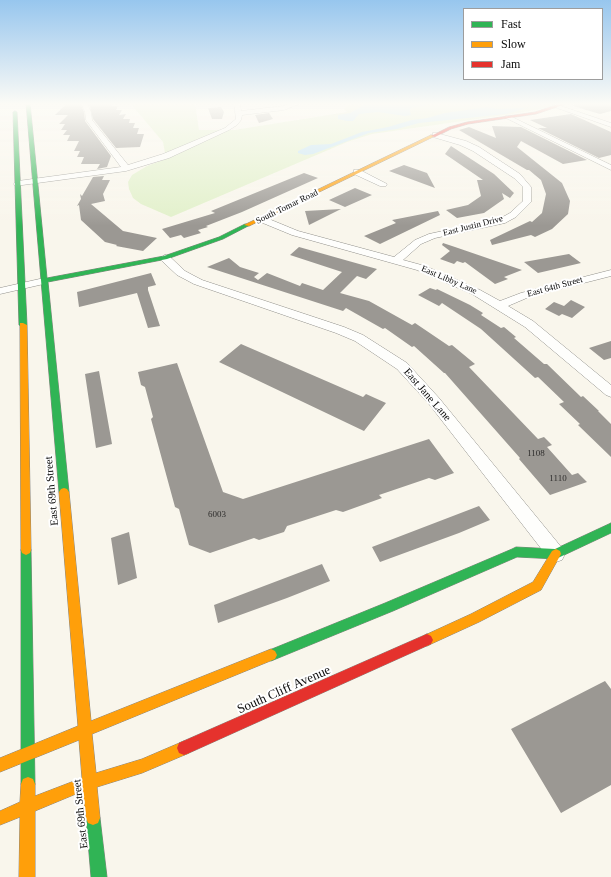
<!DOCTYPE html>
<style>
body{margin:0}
#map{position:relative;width:611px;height:877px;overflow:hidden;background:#f9f6ec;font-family:"Times New Roman",serif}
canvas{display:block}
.legend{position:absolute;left:463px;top:8px;width:140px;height:72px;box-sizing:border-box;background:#fff;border:1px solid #9d9d9d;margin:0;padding:5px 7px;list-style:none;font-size:12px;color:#090909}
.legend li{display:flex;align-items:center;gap:8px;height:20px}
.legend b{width:20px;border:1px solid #9d9d9d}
</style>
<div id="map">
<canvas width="611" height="877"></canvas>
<ul class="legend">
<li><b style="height:5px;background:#30b455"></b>Fast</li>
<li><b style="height:5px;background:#ff9f0a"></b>Slow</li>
<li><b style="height:5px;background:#e5322d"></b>Jam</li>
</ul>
</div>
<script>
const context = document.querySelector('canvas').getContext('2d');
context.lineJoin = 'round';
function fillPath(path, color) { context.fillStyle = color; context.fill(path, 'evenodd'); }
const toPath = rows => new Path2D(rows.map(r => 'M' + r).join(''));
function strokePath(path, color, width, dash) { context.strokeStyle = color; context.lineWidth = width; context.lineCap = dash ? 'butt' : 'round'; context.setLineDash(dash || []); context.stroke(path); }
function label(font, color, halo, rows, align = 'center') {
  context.font = font + ' "Times New Roman",serif'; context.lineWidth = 4; context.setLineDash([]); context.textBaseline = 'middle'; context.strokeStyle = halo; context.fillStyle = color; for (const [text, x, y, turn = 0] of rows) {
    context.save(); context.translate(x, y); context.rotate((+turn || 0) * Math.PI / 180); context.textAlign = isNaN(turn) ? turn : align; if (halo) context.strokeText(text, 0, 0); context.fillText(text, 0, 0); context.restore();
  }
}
fillPath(toPath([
 [130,103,195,103,199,130,234,130,347,112,344,109,350,103,559,103,545,108,519,113,372,134,347,142,171,217,141,204,133,198,129,189,128,182,132,175,147,166,166,159,163,142]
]), '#e1f0c9');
fillPath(toPath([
 [364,103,437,103,411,108,410,110,411,115,405,116,378,112,359,114,353,121,347,121,338,119,338,115,350,113,362,106],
 [537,103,545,103,506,114,419,123,397,129,369,133,313,154,305,155,298,153,298,151,311,145,331,144,362,132,388,127,412,120,427,118,445,113,487,107,498,109,520,108,531,107]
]), '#bfe2f6');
fillPath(toPath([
 [67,103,80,103,84,112,85,121,111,156,107,167,97,169,100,164,81,164,84,157,77,157,80,151,74,151,79,141,67,141,70,135,63,135,67,130,61,130,65,124,59,124,68,115,55,115],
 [89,103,113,103,111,106,118,106,116,110,122,110,119,115,126,114,123,119,130,119,129,123,135,123,133,128,139,128,137,134,144,134,140,147,116,148,93,119],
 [574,103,611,103,611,111,600,114,573,106],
 [221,107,224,112,222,119,212,119,208,108],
 [269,113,273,119,259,123,255,115],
 [571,114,611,132,611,155,599,158,538,128,547,128,530,120],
 [492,126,521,127,587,160,563,164,521,141,517,147,562,183,570,201,568,214,552,229,535,237,531,235,492,245,490,240,530,221,532,222,542,213,546,194,541,180,529,170,527,170,459,130,469,127,496,138],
 [451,146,494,174,514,193,510,198,502,193,504,199,484,213,457,218,446,210,468,205,481,196,477,180,483,180,445,154],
 [404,165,427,173,435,188,389,171],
 [304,173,318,178,242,212,206,226,208,227,198,230,201,233,184,238,181,235,170,238,162,229,215,213,211,211],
 [104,176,102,180,110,180,103,194,105,201,91,204,123,231,157,238,143,251,116,246,117,245,105,242,81,220,79,205,77,206,81,199,80,194,82,196,93,177],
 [355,188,372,195,345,207,329,200],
 [341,209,309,225,305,211],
 [438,211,440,215,380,244,364,236,396,223,392,220],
 [443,243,455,247,522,270,504,277,508,279,495,284,465,262,463,263,457,261,454,264,440,259,450,251,442,245],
 [299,247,377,269,366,279,357,276,340,293,369,301,412,325,415,323,449,346,452,345,475,364,469,367,538,439,544,437,552,445,547,447,572,475,578,473,587,482,550,495,519,459,520,458,445,373,444,373,414,346,412,347,385,328,383,329,346,308,343,311,207,267,229,258,240,267,259,273,254,277,258,280,267,273,300,286,302,283,323,290,342,272,290,255],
 [569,254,581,263,538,273,524,262],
 [151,273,156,285,148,287,148,290,160,326,148,328,137,293,79,307,77,292],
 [430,288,436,290,437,289,470,305,483,313,481,315,501,328,504,327,516,337,514,338,544,364,547,364,581,397,583,396,599,411,598,411,611,424,611,457,578,425,580,424,559,404,564,402,538,377,535,378,481,329,442,303,439,306,418,295],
 [571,300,585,307,572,318,562,314,559,316,545,309,554,302,564,306],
 [611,341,611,358,604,360,589,348],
 [241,344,363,397,366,394,386,403,364,431,219,362],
 [177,363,223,492,243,499,429,439,454,473,435,480,429,478,379,495,382,498,343,512,336,510,287,526,284,532,259,540,254,538,210,553,189,545,179,509,175,507,151,419,153,417,145,387,141,385,138,372],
 [99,371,112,444,96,448,85,374],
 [479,506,490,520,459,533,380,562,372,547],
 [129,532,137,578,118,585,111,538],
 [322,564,330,581,287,598,218,623,214,605],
 [605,681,611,689,611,785,561,813,511,729]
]), '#9b9893');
const street = toPath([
 [81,103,87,103,91,112,92,120,128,165,163,154,225,128,236,119,234,103,240,103,241,111,283,106,291,103,302,103,284,110,242,115,241,120,237,125,229,130,169,158,126,171,15,186,14,184,15,182,18,181,121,167,86,120,85,112,81,103],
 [557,106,561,106,611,123,611,127,557,108,557,106],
 [506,116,510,116,611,165,611,170,506,118,506,116],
 [433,133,436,133,466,141,479,147,520,174,531,187,531,202,516,217,505,223,435,238,421,244,403,260,425,266,480,290,500,301,521,293,611,270,611,276,529,297,508,306,533,321,611,385,611,397,606,395,525,327,472,294,417,270,292,235,258,221,256,219,258,217,264,217,298,231,394,257,415,240,429,234,499,219,510,213,523,201,523,187,514,178,473,151,460,145,433,137,433,133],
 [354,170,360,170,387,184,386,186,380,186,354,174,354,170],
 [165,255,169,256,185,271,202,280,344,327,363,335,407,363,439,398,562,548,565,554,562,560,556,562,550,560,429,404,397,369,355,341,336,333,194,284,177,275,161,260,160,258,165,255],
 [44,278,48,279,49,281,48,283,0,294,0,288,44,278]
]);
const fast = toPath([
 [26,103,30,103,47,278,164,256,219,237,245,224,250,225,223,239,167,259,48,282,69,492,67,495,64,496,61,495,59,492,26,103],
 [15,111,17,112,27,325,23,327,19,325,13,112,15,111],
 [611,523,611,533,560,557,556,559,517,557,393,611,271,661,267,659,265,655,267,651,385,603,512,549,516,547,555,549,611,523],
 [26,545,30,547,31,550,35,784,33,789,28,791,23,789,21,784,21,550,22,547,26,545],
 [93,811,98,813,100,818,107,877,91,877,86,818,88,813,93,811]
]);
const slow = toPath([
 [431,135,435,136,249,226,244,225,431,135],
 [20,323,23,323,27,325,31,550,30,553,26,555,22,553,21,550,20,323],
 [64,488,67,489,69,492,91,721,271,649,275,651,277,655,275,659,92,734,96,773,142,759,184,741,189,743,191,748,189,753,142,773,97,787,100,818,98,823,93,825,88,823,86,818,83,791,35,811,35,877,19,877,20,817,0,825,0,811,20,802,21,784,23,779,28,777,33,779,35,784,35,796,82,778,79,740,0,772,0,758,78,726,59,492,61,489,64,488],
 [556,549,560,551,561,554,541,590,479,622,431,644,427,646,423,644,421,640,423,636,471,614,533,582,552,551,556,549]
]);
const jam = toPath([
 [562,103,569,103,536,114,468,124,451,129,435,137,431,136,449,127,467,122,535,112,562,103],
 [427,634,431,636,433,640,431,644,189,753,184,755,179,753,177,748,179,743,427,634]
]);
strokePath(street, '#91908b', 1);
strokePath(fast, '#888682', 1);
strokePath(slow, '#888682', 1);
strokePath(jam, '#888682', 1);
fillPath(street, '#fefefc');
fillPath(fast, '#30b455');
fillPath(slow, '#ff9f0a');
fillPath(jam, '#e5322d');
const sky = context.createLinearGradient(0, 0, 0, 226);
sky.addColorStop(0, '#97c6ee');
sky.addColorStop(0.46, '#fcfbf6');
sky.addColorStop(1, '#fcfbf600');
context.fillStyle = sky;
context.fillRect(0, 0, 611, 226);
label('9px', '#090909', '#fff', [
 ["South Tomar Road",287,207,-26],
 ["East Justin Drive",473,226,-14],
 ["East Libby Lane",449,280,23],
 ["East 64th Street",555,287,-15]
]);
label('9px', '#2e2d2c', null, [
 ["1108",536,454],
 ["1110",558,479],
 ["6003",217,515]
]);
label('11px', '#090909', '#fff', [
 ["East Jane Lane",427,395,49],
 ["East 69th Street",52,491,-95],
 ["East 69th Street",81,814,-96]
]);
label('13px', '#090909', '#fff', [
 ["South Cliff Avenue",284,690,-24]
]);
</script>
